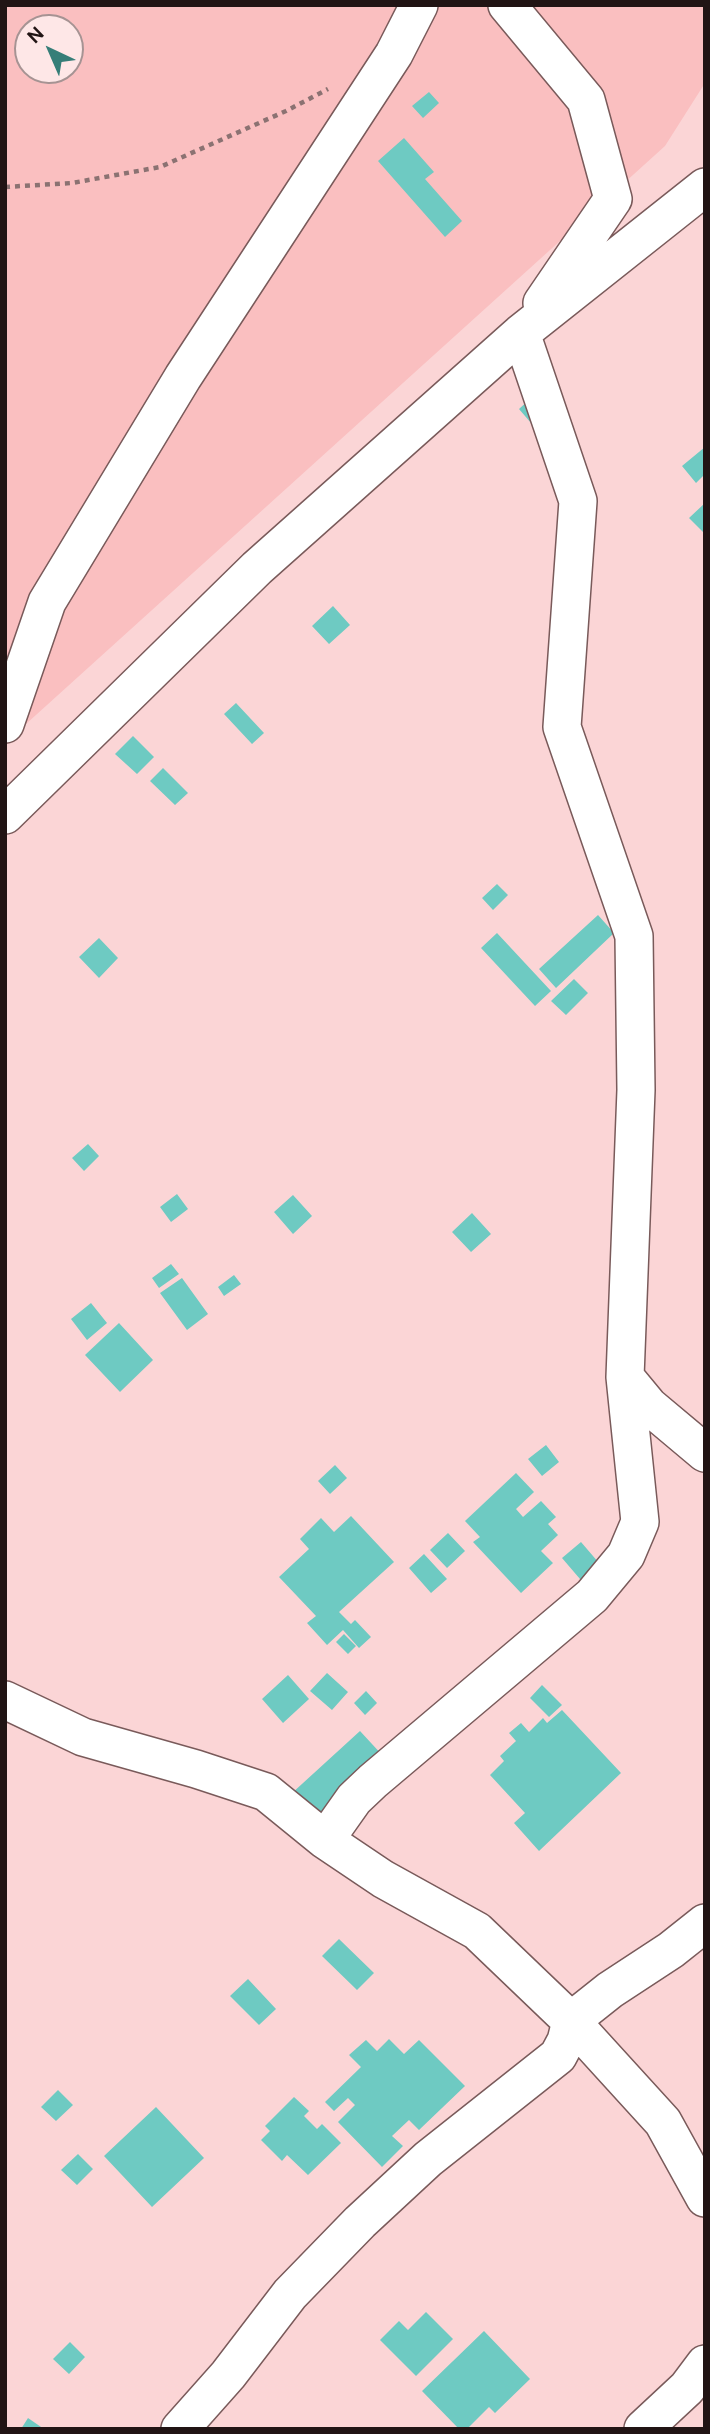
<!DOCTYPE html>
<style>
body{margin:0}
#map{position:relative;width:710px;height:2434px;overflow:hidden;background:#fbd5d6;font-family:"DM Sans",sans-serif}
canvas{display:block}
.frame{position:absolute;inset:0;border:7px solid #211414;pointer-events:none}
.north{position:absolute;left:14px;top:14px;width:70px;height:70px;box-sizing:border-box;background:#fee7e7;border:2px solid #a69393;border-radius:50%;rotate:316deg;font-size:19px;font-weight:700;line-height:28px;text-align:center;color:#211414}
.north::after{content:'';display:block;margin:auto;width:24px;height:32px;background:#367e78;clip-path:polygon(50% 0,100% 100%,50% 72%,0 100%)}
</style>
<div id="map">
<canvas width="710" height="2434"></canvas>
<div class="frame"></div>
<div class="north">N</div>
</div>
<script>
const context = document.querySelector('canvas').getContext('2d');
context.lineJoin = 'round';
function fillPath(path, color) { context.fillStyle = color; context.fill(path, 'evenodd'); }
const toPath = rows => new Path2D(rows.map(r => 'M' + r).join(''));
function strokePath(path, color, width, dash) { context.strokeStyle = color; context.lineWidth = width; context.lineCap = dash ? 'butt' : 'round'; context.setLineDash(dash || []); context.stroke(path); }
fillPath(toPath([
 [5,5,705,5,705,83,665,146,5,743],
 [28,28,70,28,70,70,28,70]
]), '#fabfc0');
fillPath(toPath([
 [429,92,439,103,423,118,412,106],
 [404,138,434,172,425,179,462,221,445,237,378,161],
 [531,398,543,412,531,423,519,409],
 [705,447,705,474,696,483,682,466],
 [705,503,705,534,689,518],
 [333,606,350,625,329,644,312,626],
 [236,703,264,733,252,744,224,714],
 [133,736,154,757,137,774,115,754],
 [163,768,188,793,175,805,150,781],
 [497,884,508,895,493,910,482,898],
 [598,915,614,933,556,988,539,969],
 [497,933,551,991,535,1006,481,948],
 [99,938,118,958,99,978,79,957],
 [574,979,588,993,566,1015,551,1001],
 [88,1144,99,1156,84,1171,72,1158],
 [177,1194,188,1209,171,1222,160,1207],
 [293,1195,312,1216,293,1234,274,1212],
 [472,1213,491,1234,471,1252,452,1232],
 [171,1264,179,1274,159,1288,152,1278],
 [234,1275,241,1284,224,1296,218,1287],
 [182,1278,208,1314,187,1330,160,1293],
 [91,1303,107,1323,87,1340,71,1319],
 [119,1323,153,1360,120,1392,85,1355],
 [546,1445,559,1462,542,1476,528,1459],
 [335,1465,347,1478,330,1494,318,1481],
 [516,1473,534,1492,516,1509,523,1517,541,1501,556,1517,548,1524,558,1535,541,1551,553,1563,521,1593,473,1542,480,1537,465,1521],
 [351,1516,394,1562,339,1612,351,1624,355,1620,371,1637,359,1648,343,1630,327,1645,307,1623,316,1616,279,1577,309,1549,300,1539,321,1518,334,1532],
 [448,1533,465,1551,447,1568,430,1550],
 [581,1542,605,1570,586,1586,562,1558],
 [424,1554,447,1579,431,1593,409,1568],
 [344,1634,356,1646,348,1654,336,1642],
 [327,1673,348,1692,332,1710,310,1691],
 [288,1675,309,1699,283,1723,262,1699],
 [542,1685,562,1705,549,1717,530,1698],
 [366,1691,377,1703,365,1715,354,1703],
 [562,1710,621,1773,539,1851,514,1823,525,1813,490,1775,504,1761,500,1756,516,1741,509,1733,521,1723,529,1732,543,1718,547,1723],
 [360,1731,384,1757,315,1821,291,1794],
 [339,1939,374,1973,357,1990,322,1956],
 [248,1979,276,2009,259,2025,230,1996],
 [389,2039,404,2054,419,2040,465,2086,419,2130,409,2120,392,2136,403,2146,382,2167,338,2122,355,2105,348,2098,334,2111,325,2102,361,2067,349,2055,366,2040,377,2051],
 [58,2090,73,2105,56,2121,41,2107],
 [294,2097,309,2111,304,2116,317,2129,322,2124,341,2143,308,2175,287,2155,282,2161,261,2140,270,2131,265,2126],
 [156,2107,204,2158,152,2207,104,2156],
 [78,2154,93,2169,77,2185,61,2170],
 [426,2312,453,2339,416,2376,380,2340,399,2321,408,2330],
 [484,2331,530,2379,495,2413,489,2407,467,2429,459,2429,422,2391],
 [70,2342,85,2357,69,2374,53,2359],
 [28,2418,44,2429,21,2429]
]), '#6ecac2');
const minor = toPath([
 [507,5,586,100,613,199,542,303],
 [521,333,578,501,562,727,634,936,636,1090,625,1377,649,1406,705,1453],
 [5,724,47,602,183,377,394,54,419,5],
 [5,815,257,568,521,333,705,187],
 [5,1700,83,1737,196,1769,266,1792,325,1840,383,1879,477,1931,571,2021,663,2122,705,2198],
 [325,1840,354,1799,373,1781,592,1596,626,1555,640,1522,625,1377],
 [180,2429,228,2375,290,2294,360,2222,428,2159,558,2056,566,2041,571,2021,610,1990,671,1950,705,1923],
 [643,2429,687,2388,705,2364]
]);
strokePath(minor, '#795a5a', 40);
strokePath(toPath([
 [5,187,72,183,160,167,286,111,328,89]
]), '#8b7272', 4.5, [5, 5]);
strokePath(minor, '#fff', 37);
</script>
